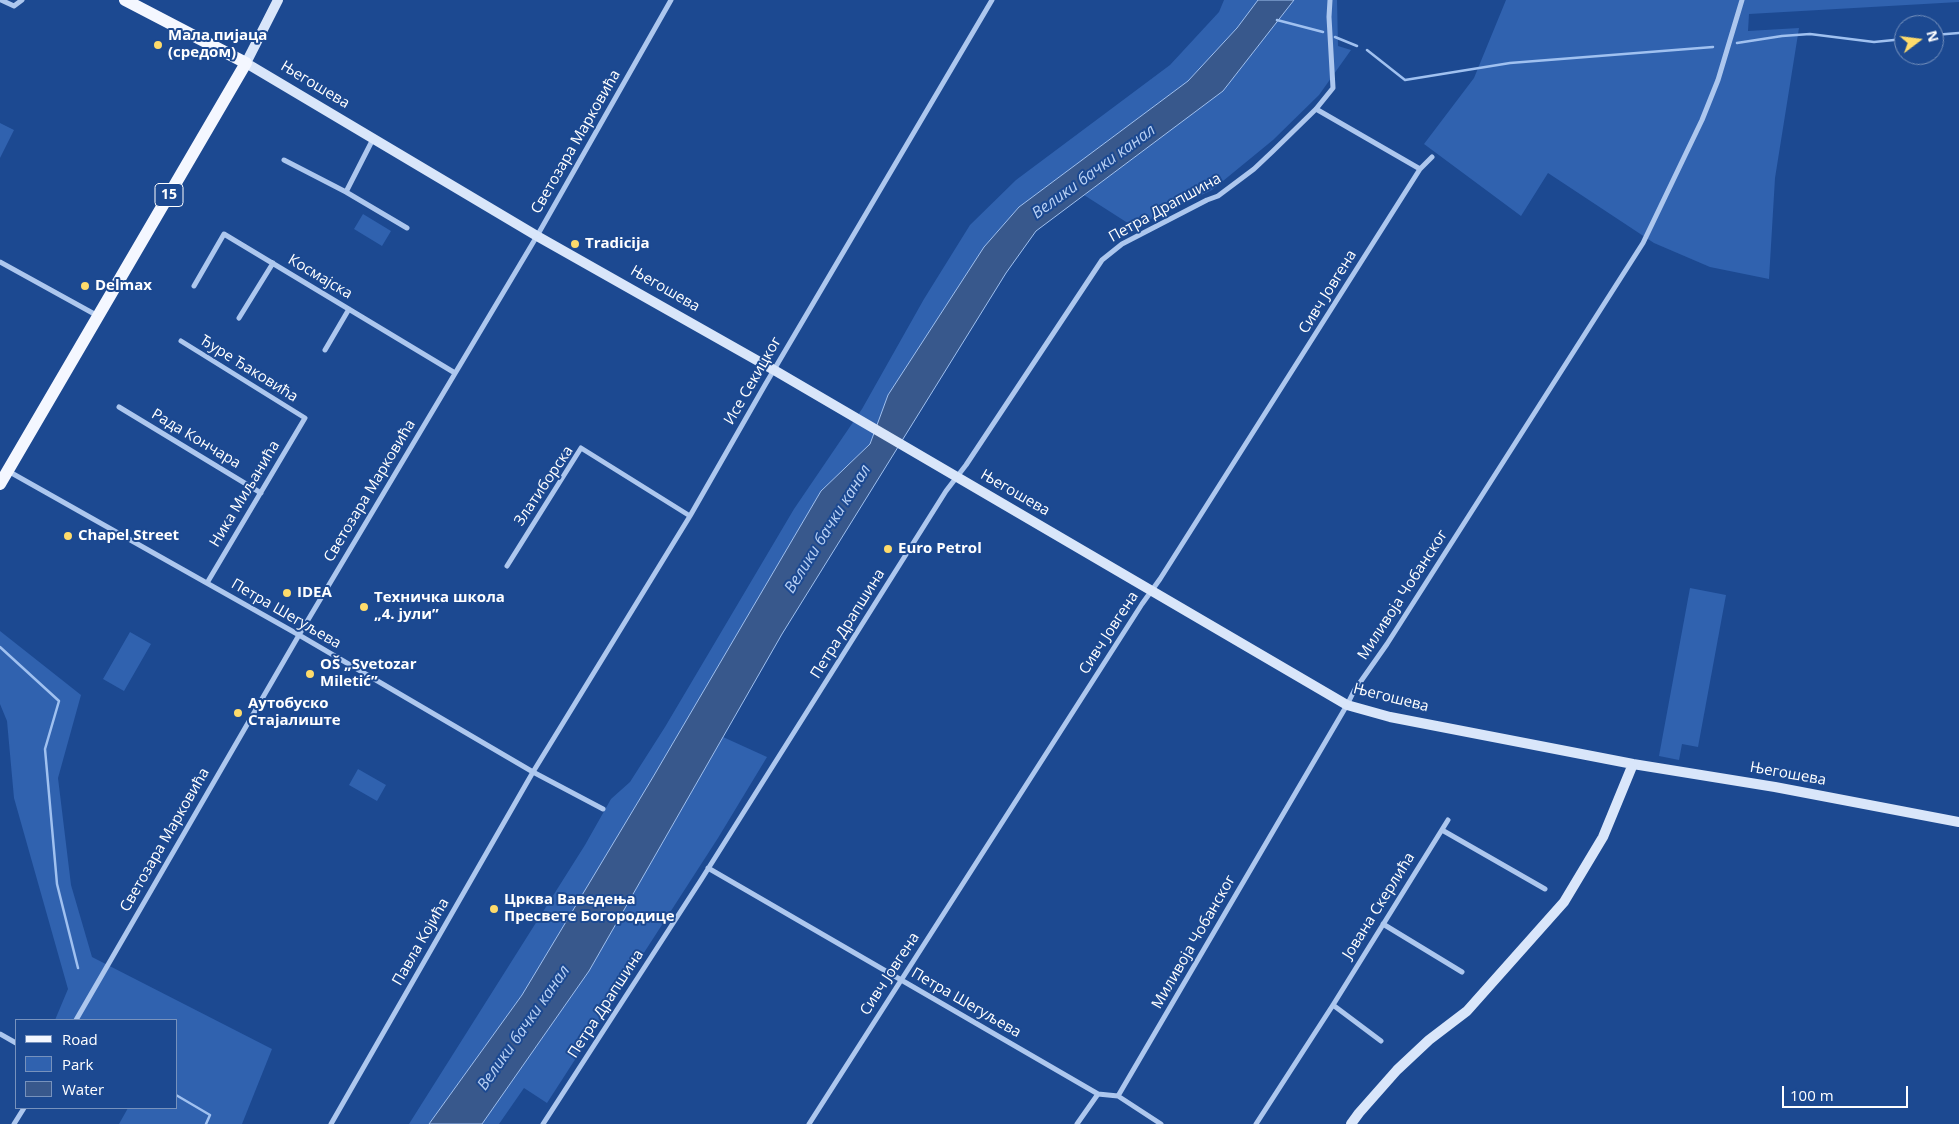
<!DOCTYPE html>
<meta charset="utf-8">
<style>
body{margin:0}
#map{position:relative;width:1959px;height:1124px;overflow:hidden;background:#1c4991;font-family:"Open Sans",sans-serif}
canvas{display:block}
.legend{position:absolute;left:15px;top:1019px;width:162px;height:90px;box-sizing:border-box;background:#1c4991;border:1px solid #7792bd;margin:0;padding:6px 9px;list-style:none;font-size:15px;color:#fff}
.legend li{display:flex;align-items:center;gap:10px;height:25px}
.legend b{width:25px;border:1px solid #7792bd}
.north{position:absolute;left:1894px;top:15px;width:50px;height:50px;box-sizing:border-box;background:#1c4991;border:1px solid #7792bd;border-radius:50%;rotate:75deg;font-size:14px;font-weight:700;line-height:20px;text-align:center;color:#fff}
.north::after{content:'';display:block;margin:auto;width:18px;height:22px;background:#fedb6b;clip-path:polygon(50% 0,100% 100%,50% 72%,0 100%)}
.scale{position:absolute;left:1782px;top:1086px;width:126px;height:22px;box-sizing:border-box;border:2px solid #fff;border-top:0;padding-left:6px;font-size:15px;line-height:18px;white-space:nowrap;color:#fff;-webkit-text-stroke:4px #1c4991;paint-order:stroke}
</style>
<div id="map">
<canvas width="1959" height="1124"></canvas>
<ul class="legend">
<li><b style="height:6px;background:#f4f7ff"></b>Road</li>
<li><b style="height:14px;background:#3062af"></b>Park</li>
<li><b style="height:14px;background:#38588c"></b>Water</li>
</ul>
<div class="north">N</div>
<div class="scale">100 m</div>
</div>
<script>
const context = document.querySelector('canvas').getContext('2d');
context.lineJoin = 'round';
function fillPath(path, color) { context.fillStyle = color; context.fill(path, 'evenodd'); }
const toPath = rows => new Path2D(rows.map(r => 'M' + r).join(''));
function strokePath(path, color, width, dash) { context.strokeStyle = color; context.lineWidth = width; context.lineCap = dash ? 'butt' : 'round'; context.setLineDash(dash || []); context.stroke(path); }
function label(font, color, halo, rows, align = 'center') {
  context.font = font + ' "Open Sans",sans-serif'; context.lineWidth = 4; context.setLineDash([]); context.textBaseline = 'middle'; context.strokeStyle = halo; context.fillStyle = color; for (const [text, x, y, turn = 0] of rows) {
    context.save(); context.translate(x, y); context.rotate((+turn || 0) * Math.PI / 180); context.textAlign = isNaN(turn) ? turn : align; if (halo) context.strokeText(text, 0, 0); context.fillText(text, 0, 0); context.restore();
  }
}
fillPath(toPath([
 [1224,0,1258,0,1237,28,1188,81,1019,207,984,247,888,395,870,444,821,491,653,777,522,995,429,1124,409,1124,585,845,611,799,630,782,665,727,794,509,862,409,924,299,970,225,1016,180,1170,65,1219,12],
 [1294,0,1337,0,1338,46,1351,50,1319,95,1273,140,1212,190,1134,227,1084,195,1223,91],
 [1506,0,1959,0,1959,2,1749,14,1748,31,1799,28,1775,178,1769,279,1710,267,1654,243,1548,173,1521,216,1424,144,1474,78],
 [0,123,14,130,0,158],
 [363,214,391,231,382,246,354,229],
 [1690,588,1726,595,1698,747,1682,744,1679,760,1659,756],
 [0,631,81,695,58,778,71,885,92,957,272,1049,242,1124,119,1124,128,1108,176,1108,176,1020,55,1020,68,989,14,798,7,721,0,704],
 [130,632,151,644,124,691,103,679],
 [723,737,767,757,718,838,547,1103,524,1088,499,1124,482,1124,589,971],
 [358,769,386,785,377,801,349,785]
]), '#3062af');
const water = toPath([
 [1258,0,1294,0,1223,91,1036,231,1006,273,782,634,589,971,482,1124,429,1124,522,995,653,777,821,491,870,444,888,395,984,247,1019,207,1188,81,1237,28,1258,0]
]);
fillPath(water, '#38588c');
strokePath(water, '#a0c1f0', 1);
strokePath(toPath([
 [1277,20,1323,32],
 [1934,35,1959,33],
 [1335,37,1357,46],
 [1737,43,1782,36,1810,34,1874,42,1904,39],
 [1367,50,1405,80,1510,63,1713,47],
 [0,647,59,701,45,749,57,884,78,968],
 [176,1095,210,1115,206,1124]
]), '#a0c1f0', 2.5);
strokePath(toPath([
 [1,0,14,6,22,0],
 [1316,109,1420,169],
 [373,139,346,192,407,228],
 [284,160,346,192],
 [0,262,98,316],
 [194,286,224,234,455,373],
 [239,318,273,263],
 [181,341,305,418,207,583],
 [325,350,349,309],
 [119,407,261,493],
 [8,471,299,635,533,772,603,809],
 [507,566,581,448,690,516],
 [1442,830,1545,889],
 [708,868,1098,1094,1118,1096,1161,1124],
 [1383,924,1462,972],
 [1333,1005,1381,1041],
 [76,1020,299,635,537,236,671,0],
 [0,1034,16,1043],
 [1118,1096,1347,705,1354,691,1387,644,1643,243,1702,120,1718,80,1742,0],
 [14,1124,24,1108],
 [331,1124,533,772,690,516,765,385,992,0],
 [543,1124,701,880,946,491,966,465,1102,260,1122,244,1207,200,1218,196,1254,169,1272,152,1316,109,1333,88,1329,17,1330,0],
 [809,1124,1142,604,1160,579,1420,169,1432,157],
 [1077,1124,1098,1094],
 [1256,1124,1333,1005,1448,820]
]), '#adc7ee', 5);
strokePath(toPath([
 [278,0,246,63,537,236,774,370,1347,705,1390,717,1633,764,1775,787,1959,822],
 [1351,1124,1359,1113,1397,1070,1429,1040,1467,1011,1564,902,1603,837,1633,764]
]), '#d9e6fa', 10);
strokePath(toPath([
 [0,484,246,63,125,0]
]), '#f4f7ff', 12);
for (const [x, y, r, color] of [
 [158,45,5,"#fedb6b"],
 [575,244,5,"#fedb6b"],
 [85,286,5,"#fedb6b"],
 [68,536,5,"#fedb6b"],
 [888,549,5,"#fedb6b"],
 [287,593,5,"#fedb6b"],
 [364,607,5,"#fedb6b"],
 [310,674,5,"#fedb6b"],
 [238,713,5,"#fedb6b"],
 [494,909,5,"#fedb6b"]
]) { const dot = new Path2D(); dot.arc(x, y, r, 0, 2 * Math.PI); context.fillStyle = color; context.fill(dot); strokePath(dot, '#1c4991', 2); }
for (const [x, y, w] of [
 [169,195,28]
]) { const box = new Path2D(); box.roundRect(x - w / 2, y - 11.5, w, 23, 4); context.fillStyle = '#1c4991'; context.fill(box); strokePath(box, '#fff', 1); }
label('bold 14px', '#fff', null, [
 ["15",169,195]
]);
label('bold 15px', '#fff', '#1c4991', [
 ["Мала пијаца",168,36],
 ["(средом)",168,53],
 ["Tradicija",585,244],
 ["Delmax",95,286],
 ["Chapel Street",78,536],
 ["Euro Petrol",898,549],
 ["IDEA",297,593],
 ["Техничка школа",374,598],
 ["„4. јули”",374,615],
 ["OŠ „Svetozar",320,665],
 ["Miletić”",320,682],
 ["Аутобуско",248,704],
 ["Стајалиште",248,721],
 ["Црква Ваведења",504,900],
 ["Пресвете Богородице",504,917]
], 'left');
label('15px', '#fff', '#1c4991', [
 ["Његошева",315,85,31],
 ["Светозара Марковића",576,142,-60],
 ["Петра Драпшина",1165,208,-29],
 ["Космајска",320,277,31],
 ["Његошева",665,289,30],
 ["Сивч Јовгена",1328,292,-58],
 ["Ђуре Ђаковића",249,369,32],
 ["Исе Секицког",753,381,-60],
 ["Рада Кончара",196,439,31],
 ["Златиборска",544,486,-56],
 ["Светозара Марковића",370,491,-59],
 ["Његошева",1015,493,30],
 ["Ника Миљанића",245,494,-59],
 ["Миливоја Чобанског",1403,595,-57],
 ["Петра Шегуљева",286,614,30],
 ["Петра Драпшина",848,624,-58],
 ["Сивч Јовгена",1109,633,-57],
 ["Његошева",1391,698,14],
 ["Његошева",1788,774,10],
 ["Светозара Марковића",165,840,-60],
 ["Јована Скерлића",1379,906,-58],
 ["Павла Којића",421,942,-60],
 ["Миливоја Чобанског",1194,942,-60],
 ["Сивч Јовгена",890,974,-57],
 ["Петра Шегуљева",966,1003,30],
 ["Петра Драпшина",606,1004,-57]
]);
label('italic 16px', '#b9d1f5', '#1c4991', [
 ["Велики бачки канал",1094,172,-36],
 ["Велики бачки канал",828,529,-58],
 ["Велики бачки канал",524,1028,-55]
]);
</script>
